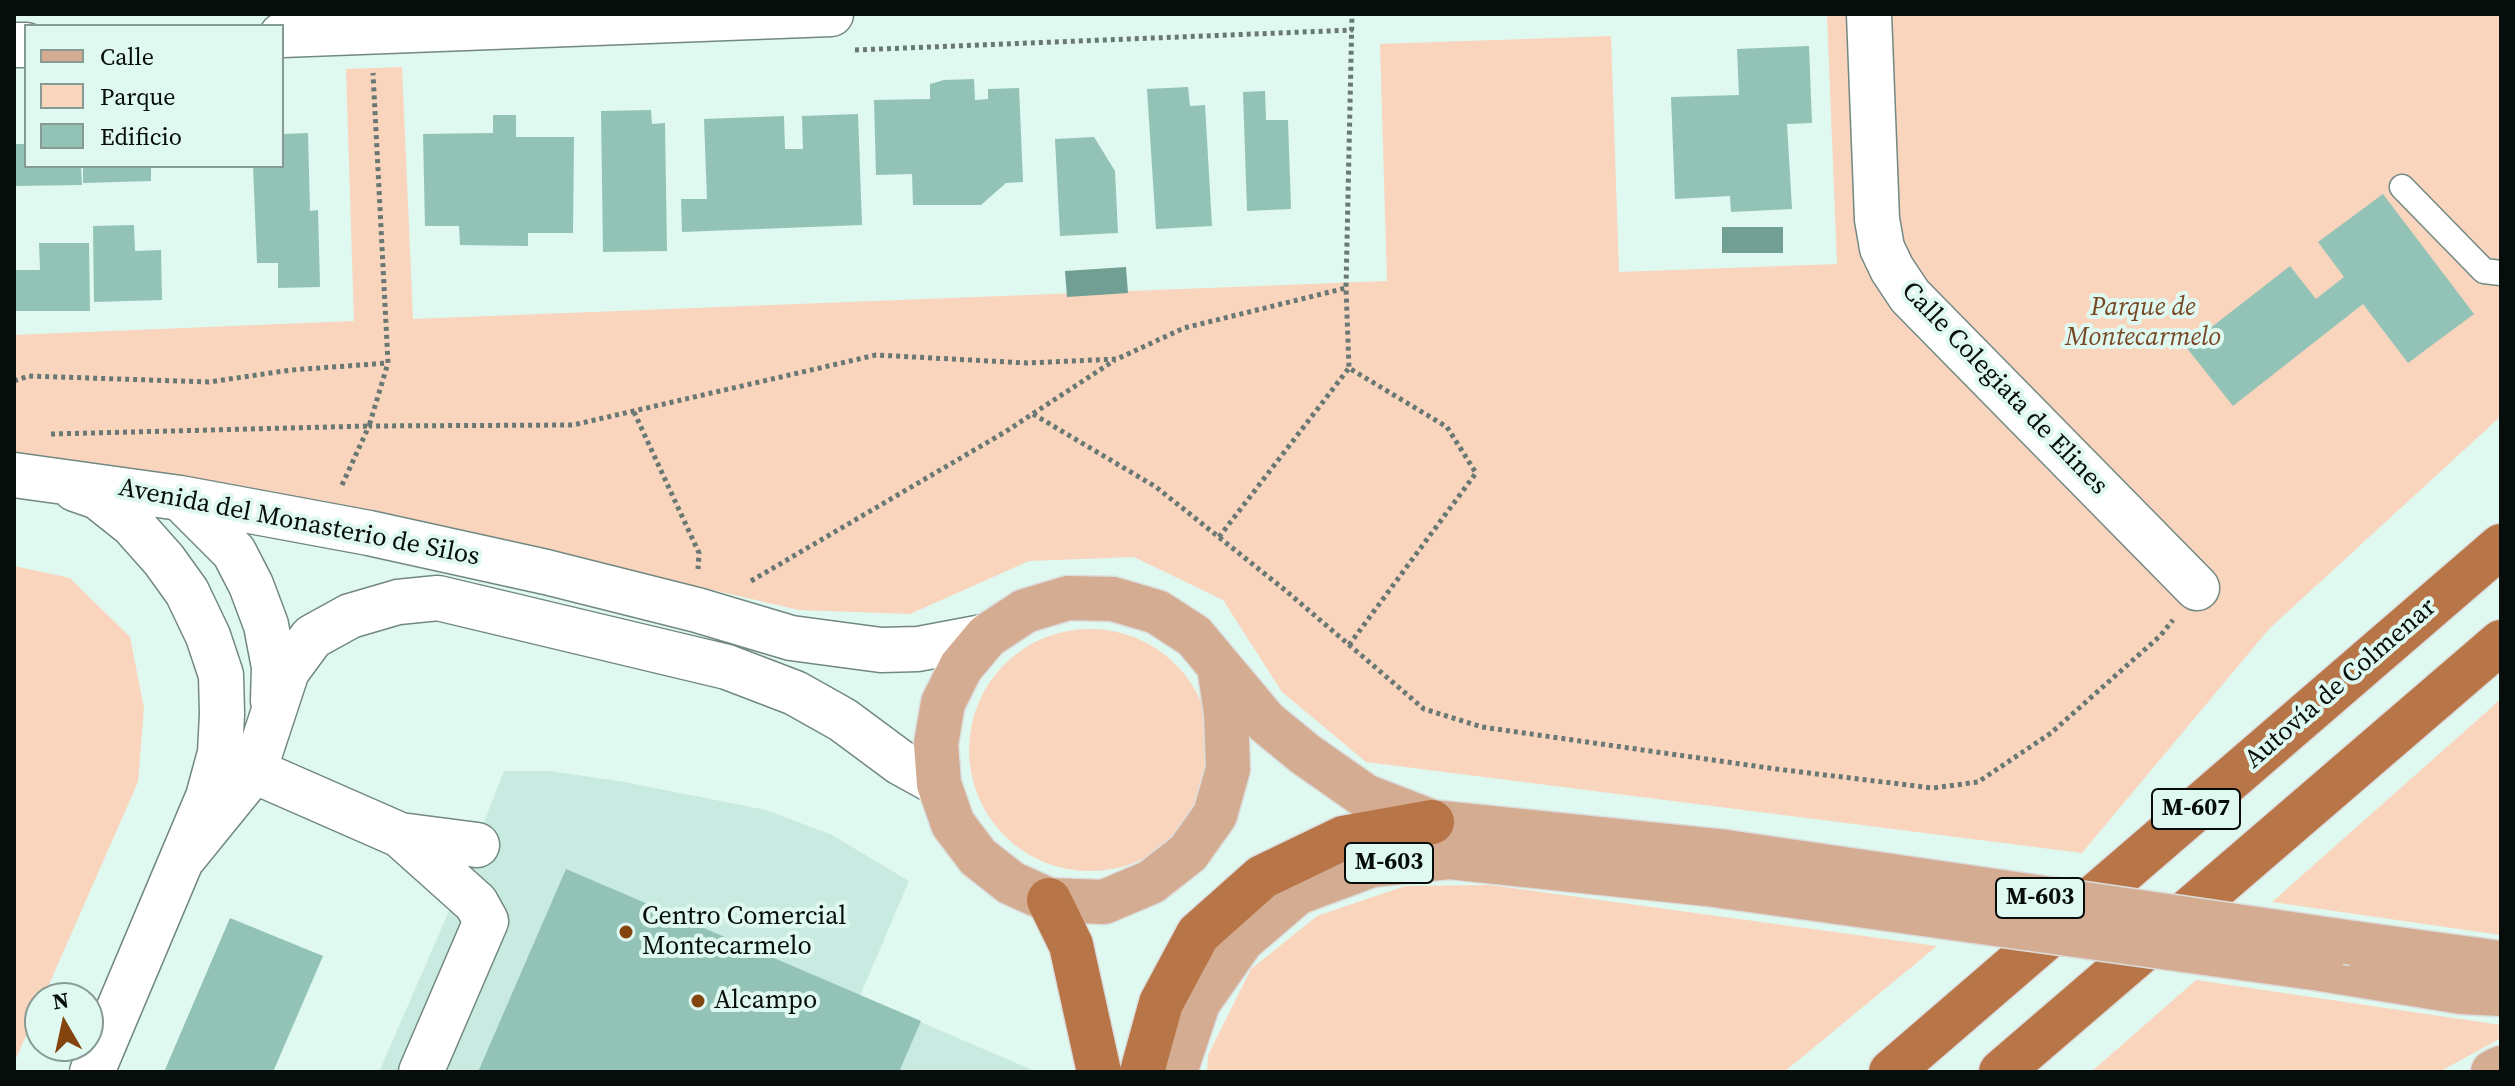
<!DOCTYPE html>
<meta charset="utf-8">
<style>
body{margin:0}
#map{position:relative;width:2515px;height:1086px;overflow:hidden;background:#dff8f0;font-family:"Source Serif 4",serif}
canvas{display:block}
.frame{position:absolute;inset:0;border:16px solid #060d0b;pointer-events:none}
.legend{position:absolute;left:24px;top:24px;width:260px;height:144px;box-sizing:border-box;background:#dff8f0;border:2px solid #889a94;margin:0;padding:10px 14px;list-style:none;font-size:24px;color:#060d0b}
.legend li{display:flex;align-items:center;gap:16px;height:40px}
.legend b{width:40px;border:2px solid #889a94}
.north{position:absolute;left:24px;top:982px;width:80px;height:80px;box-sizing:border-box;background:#dff8f0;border:2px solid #889a94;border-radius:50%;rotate:351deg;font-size:22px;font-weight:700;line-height:32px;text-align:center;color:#060d0b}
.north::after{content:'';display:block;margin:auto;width:28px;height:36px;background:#84440d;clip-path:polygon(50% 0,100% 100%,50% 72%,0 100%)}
</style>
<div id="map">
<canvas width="2515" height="1086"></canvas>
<div class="frame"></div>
<ul class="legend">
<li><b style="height:10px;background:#d4ac91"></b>Calle</li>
<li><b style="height:22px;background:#fad5be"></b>Parque</li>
<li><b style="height:22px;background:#93c3b6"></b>Edificio</li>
</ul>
<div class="north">N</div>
</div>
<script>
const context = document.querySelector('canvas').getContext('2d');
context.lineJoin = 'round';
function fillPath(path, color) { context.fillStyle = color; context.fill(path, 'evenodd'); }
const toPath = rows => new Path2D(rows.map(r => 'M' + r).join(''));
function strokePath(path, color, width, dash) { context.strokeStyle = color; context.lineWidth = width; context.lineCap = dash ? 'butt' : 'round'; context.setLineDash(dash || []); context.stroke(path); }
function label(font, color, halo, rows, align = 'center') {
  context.font = font + ' "Source Serif 4",serif'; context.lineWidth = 8; context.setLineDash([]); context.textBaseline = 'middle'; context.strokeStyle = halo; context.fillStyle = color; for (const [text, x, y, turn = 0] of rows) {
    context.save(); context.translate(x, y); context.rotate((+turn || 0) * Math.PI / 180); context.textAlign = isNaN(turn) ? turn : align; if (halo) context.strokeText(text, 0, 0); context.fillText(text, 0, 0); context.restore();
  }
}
fillPath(toPath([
 [504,771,550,771,624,782,766,810,832,835,909,881,860,996,1037,1072,379,1072,453,902]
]), '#c9eae1');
fillPath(toPath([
 [1841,14,2501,14,2501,416,2269,629,2082,853,1366,762,1282,692,1223,600,1134,557,1029,561,910,614,799,610,349,506,60,462,14,462,14,335,354,321,346,69,402,67,413,319,1387,281,1380,44,1611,36,1619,272,1837,264,1827,15],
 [14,566,70,578,130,637,144,708,138,782,43,998,40,998,40,1004,14,1063],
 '969 750a121 121 0 1 1 242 0a121 121 0 1 1-242 0Z',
 [2501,699,2501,935,2272,902],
 [1490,885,1937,946,1784,1072,1207,1072,1208,1055,1251,969,1317,916,1405,886],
 [2196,980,2501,1025,2501,1038,2439,1072,2091,1072]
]), '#fad5be');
fillPath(toPath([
 [1722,227,1783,227,1783,253,1722,253],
 [1126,267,1128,293,1067,297,1065,271]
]), '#719f93');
fillPath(toPath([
 [1809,46,1812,123,1787,124,1792,209,1731,212,1730,196,1675,199,1671,97,1739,95,1737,49],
 [974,79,975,100,988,99,988,89,1019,88,1023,182,1006,183,981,205,913,205,912,174,876,175,874,100,930,99,930,84,944,80],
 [1188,87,1190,106,1205,105,1212,226,1156,229,1147,89],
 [1265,91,1266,120,1288,120,1291,209,1247,211,1243,92],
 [651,110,652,124,665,123,667,251,603,252,601,111],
 [858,114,862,225,682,232,681,199,707,199,704,119,784,116,785,149,803,149,802,116],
 [493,115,516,115,516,137,574,137,573,233,528,233,528,246,460,245,459,226,425,226,423,134,493,133],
 [308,133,310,211,318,210,320,287,278,288,278,263,257,263,253,166,282,166,282,134],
 [1094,137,1115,171,1118,233,1060,236,1055,139],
 [14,144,26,144,26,166,81,166,82,185,14,186],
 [83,166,151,166,151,181,83,183],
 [2383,194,2474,314,2408,363,2363,304,2233,406,2186,347,2290,266,2316,299,2344,277,2318,242],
 [134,225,135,251,161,250,162,300,94,302,93,226],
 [39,243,89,243,90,311,14,311,14,270,40,270],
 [566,869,921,1021,899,1072,478,1072],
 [230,918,323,956,273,1072,164,1072]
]), '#93c3b6');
const service = toPath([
 [2402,187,2484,271,2501,273]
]);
const minor = toPath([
 [1869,14,1877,219,1882,248,1892,269,1910,296,2197,588],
 [282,35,831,14],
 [14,45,26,45],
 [254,771,400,835,477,845],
 [400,835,476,903,486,921,421,1072]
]);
const tertiary = toPath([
 [14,475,180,498,369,533,546,572,697,610,791,638,881,650,918,649,987,636],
 [75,489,98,497,132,524,164,560,187,592,208,636,221,675,222,714,220,753,208,797,92,1072],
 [180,498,234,552,251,585,266,625,274,667,273,701],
 [185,856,254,771,287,671,312,637,350,616,398,602,438,598,727,667,795,693,843,720,901,763,939,784]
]);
const primary = toPath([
 [1219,666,1226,713,1228,769,1215,815,1188,853,1151,882,1104,902,1049,900,1011,883,978,857,953,824,939,784,936,744,943,703,961,667,987,636,1025,611,1068,598,1113,599,1157,612,1194,636,1266,722,1305,754,1365,796,1432,822,1726,852],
 [2353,943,2501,963],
 [2321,969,2462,992,2501,994],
 [1175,1072,1198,1003,1242,940,1297,893,1372,865,1449,857,1707,884],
 [2493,1072,2501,1068]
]);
const motorway = toPath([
 [1049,900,1071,945,1099,1072],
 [1142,1072,1161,1003,1198,934,1262,877,1343,838,1432,822],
 [1891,1072,2501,546],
 [2001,1072,2501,642]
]);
strokePath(service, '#728882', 27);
strokePath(minor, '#728882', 47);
strokePath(tertiary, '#728882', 47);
strokePath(primary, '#dcdddd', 47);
strokePath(motorway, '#dcdddd', 47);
strokePath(toPath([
 [855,50,1353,30],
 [14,381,29,376,209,382,291,370,388,363],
 [634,412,699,553,698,569],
 [1033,414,1156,487,1285,590,1424,709,1482,727,1776,769,1933,788,1978,782,2051,733,2160,636,2173,620],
 [51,434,369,426,388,363,373,73],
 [342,485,369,426,573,425,876,355,1027,363,1117,359,1184,328,1346,288],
 [1219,537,1349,368],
 [751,581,1005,432,1115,360],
 [1349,645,1476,473,1447,427,1349,368,1346,288,1352,14]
]), '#697873', 5, [4, 4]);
strokePath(service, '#fff', 24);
strokePath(minor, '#fff', 44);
strokePath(tertiary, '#fff', 44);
strokePath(primary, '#d4ac91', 44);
strokePath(motorway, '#b77548', 44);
const primaryBridge = toPath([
 [1726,852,2353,943],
 [1707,884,2321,969]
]);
strokePath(primaryBridge, '#dcdddd', 47, []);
strokePath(primaryBridge, '#d4ac91', 44);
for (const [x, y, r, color] of [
 [626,932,8,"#84440d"],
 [698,1001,8,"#84440d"]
]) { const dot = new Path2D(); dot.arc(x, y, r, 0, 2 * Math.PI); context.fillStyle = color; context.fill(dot); strokePath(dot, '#dff8f0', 3); }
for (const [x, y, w] of [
 [2196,809,88],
 [1389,863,88],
 [2040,898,88]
]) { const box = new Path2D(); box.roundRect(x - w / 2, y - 20, w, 40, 6); context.fillStyle = '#dff8f0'; context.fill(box); strokePath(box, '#060d0b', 2); }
label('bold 24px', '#060d0b', null, [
 ["M-607",2196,809],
 ["M-603",1389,863],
 ["M-603",2040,898]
]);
label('italic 26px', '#784724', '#dff8f0', [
 ["Parque de",2143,308],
 ["Montecarmelo",2143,338]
]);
label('26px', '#060d0b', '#dff8f0', [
 ["Calle Colegiata de Elines",2004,389,46],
 ["Avenida del Monasterio de Silos",299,523,11],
 ["Autovía de Colmenar",2341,684,-41]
]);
label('26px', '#060d0b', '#dff8f0', [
 ["Centro Comercial",642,917],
 ["Montecarmelo",642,947],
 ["Alcampo",714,1001]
], 'left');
</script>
